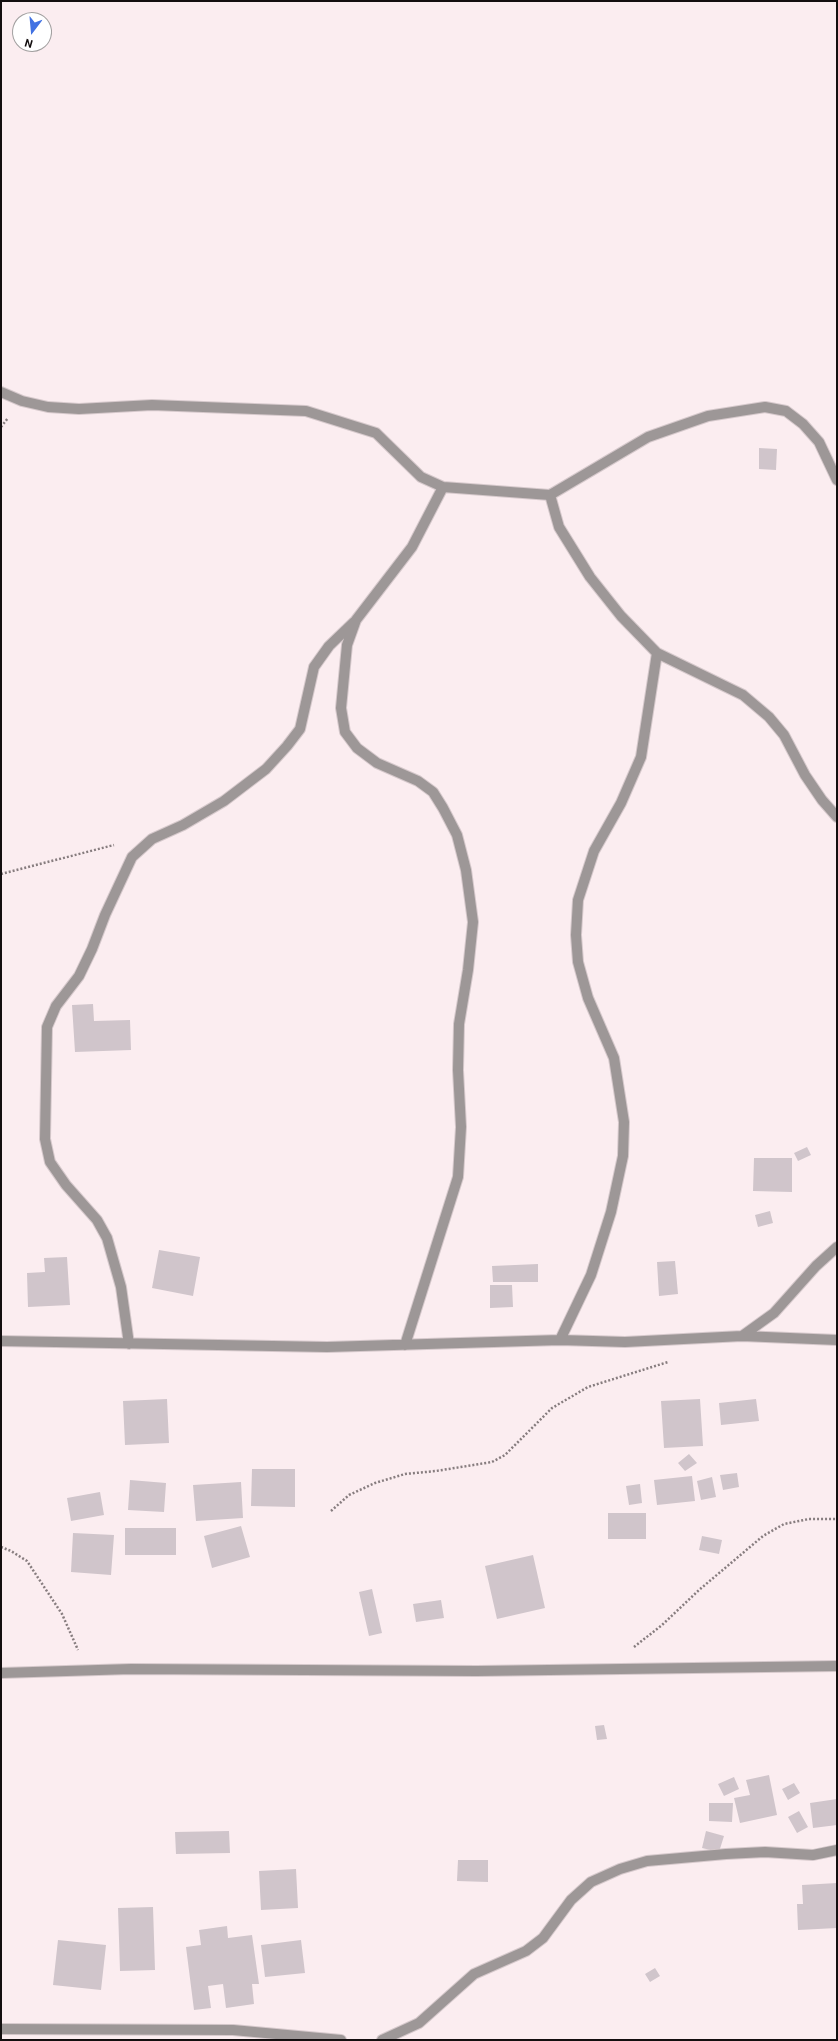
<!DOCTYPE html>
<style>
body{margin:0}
#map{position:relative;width:838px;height:2041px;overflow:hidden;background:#fbedf0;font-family:Roboto,sans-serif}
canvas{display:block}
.frame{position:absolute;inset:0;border:2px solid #130e0f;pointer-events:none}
.north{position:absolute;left:12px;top:12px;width:40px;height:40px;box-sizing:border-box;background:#fff;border:1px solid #a19f9f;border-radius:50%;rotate:196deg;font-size:11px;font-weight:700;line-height:16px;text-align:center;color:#130e0f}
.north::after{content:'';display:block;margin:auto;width:14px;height:18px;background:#4171e2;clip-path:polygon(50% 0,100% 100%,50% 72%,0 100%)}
</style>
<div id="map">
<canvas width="838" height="2041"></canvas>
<div class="frame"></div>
<div class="north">N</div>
</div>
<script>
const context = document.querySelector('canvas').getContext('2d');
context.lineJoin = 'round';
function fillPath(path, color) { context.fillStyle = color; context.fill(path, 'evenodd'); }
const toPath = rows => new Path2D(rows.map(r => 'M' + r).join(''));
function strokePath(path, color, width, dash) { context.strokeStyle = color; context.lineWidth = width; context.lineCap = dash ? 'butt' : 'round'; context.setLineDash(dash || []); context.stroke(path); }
fillPath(toPath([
 [759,448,777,449,776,470,759,469],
 [93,1004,94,1021,130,1020,131,1050,75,1052,72,1005],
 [807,1147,811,1155,798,1161,794,1153],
 [754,1158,792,1158,792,1192,753,1191],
 [770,1211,773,1223,758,1227,755,1215],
 [159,1250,200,1257,193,1296,152,1288],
 [67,1257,70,1305,28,1307,27,1273,45,1272,44,1258],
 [675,1261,678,1294,659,1296,657,1262],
 [538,1264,538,1282,493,1282,492,1266],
 [490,1285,512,1285,513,1307,490,1308],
 [167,1399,169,1443,125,1445,123,1401],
 [700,1399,703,1446,664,1448,661,1401],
 [756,1399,759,1421,721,1425,719,1403],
 [689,1454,697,1463,685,1471,678,1463],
 [252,1469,295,1469,295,1507,251,1506],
 [737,1473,739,1487,723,1490,720,1475],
 [692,1476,695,1501,657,1505,654,1480],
 [712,1477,716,1497,701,1500,697,1481],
 [130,1480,166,1483,164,1512,128,1510],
 [241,1482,243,1518,196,1521,193,1485],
 [640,1484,642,1503,629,1505,626,1486],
 [100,1492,104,1515,71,1521,67,1498],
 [608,1513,646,1513,646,1539,608,1539],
 [241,1526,250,1557,212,1568,204,1536],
 [125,1528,176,1528,176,1555,125,1555],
 [73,1533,114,1535,111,1575,71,1572],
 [702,1536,722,1540,719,1554,699,1550],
 [533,1555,545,1608,497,1619,485,1566],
 [372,1589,382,1633,369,1636,359,1592],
 [441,1600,444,1618,416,1622,413,1604],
 [604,1725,607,1739,597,1740,595,1726],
 [769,1775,777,1815,740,1823,734,1798,750,1795,746,1780],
 [734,1777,739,1789,724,1796,718,1784],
 [794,1783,800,1793,788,1800,782,1789],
 [837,1799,837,1825,813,1828,810,1803],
 [709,1803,733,1803,732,1822,709,1821],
 [799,1811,808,1827,797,1833,788,1817],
 [229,1831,230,1853,176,1854,175,1832],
 [706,1831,724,1836,719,1852,702,1848],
 [458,1860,488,1860,488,1882,457,1881],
 [296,1869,298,1908,261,1910,259,1871],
 [837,1883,837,1928,798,1930,797,1904,803,1904,802,1885],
 [153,1907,155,1970,120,1971,118,1908],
 [227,1926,228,1938,252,1935,259,1984,252,1984,254,2004,226,2008,223,1984,208,1986,211,2008,194,2010,186,1947,201,1945,199,1930],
 [58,1940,106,1945,101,1990,53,1985],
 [301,1940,305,1973,265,1977,261,1945],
 [655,1968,660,1976,650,1982,645,1974]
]), '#d0c5cb');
const minor = toPath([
 [1,392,22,401,48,407,79,409,152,405,306,411,376,433,421,477,443,487,550,495,648,437,708,416,765,407,786,411,803,424,819,442,837,480],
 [550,495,559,527,590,577,621,616,657,653,743,695,769,717,784,735,805,775,822,800,837,817],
 [742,1336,774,1313,816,1266,837,1247],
 [560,1340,591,1275,611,1212,623,1156,624,1122,614,1058,588,998,578,962,576,935,578,900,594,851,621,803,641,757,657,653],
 [1,1341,327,1347,560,1340,625,1342,742,1336,837,1340],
 [129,1344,121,1287,107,1238,97,1220,66,1185,50,1162,45,1139,47,1027,56,1006,79,976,92,949,105,915,132,857,152,839,183,825,224,801,266,769,287,746,300,729,314,667,329,646,354,622],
 [405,1345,458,1177,461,1127,458,1070,459,1024,468,970,473,922,466,870,457,835,443,808,433,792,418,781,377,763,357,748,345,732,341,708,347,645,356,620,412,547,443,487],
 [1,1673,131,1669,477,1671,837,1666],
 [1,2029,233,2030,341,2040],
 [382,2040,419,2023,474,1974,526,1951,543,1938,571,1900,591,1882,620,1869,647,1861,726,1854,765,1852,813,1855,837,1850]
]);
strokePath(minor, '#d6c9cc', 12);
strokePath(toPath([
 [1,427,8,418],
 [1,874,114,845],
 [331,1511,349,1495,375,1483,405,1474,436,1471,492,1462,505,1455,552,1408,588,1387,668,1362],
 [1,1547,11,1551,27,1561,62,1614,78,1650],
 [634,1647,662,1625,699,1590,763,1536,784,1524,809,1519,837,1519]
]), '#877d7f', 2.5, [2, 2]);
strokePath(minor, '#9d9797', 10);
</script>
